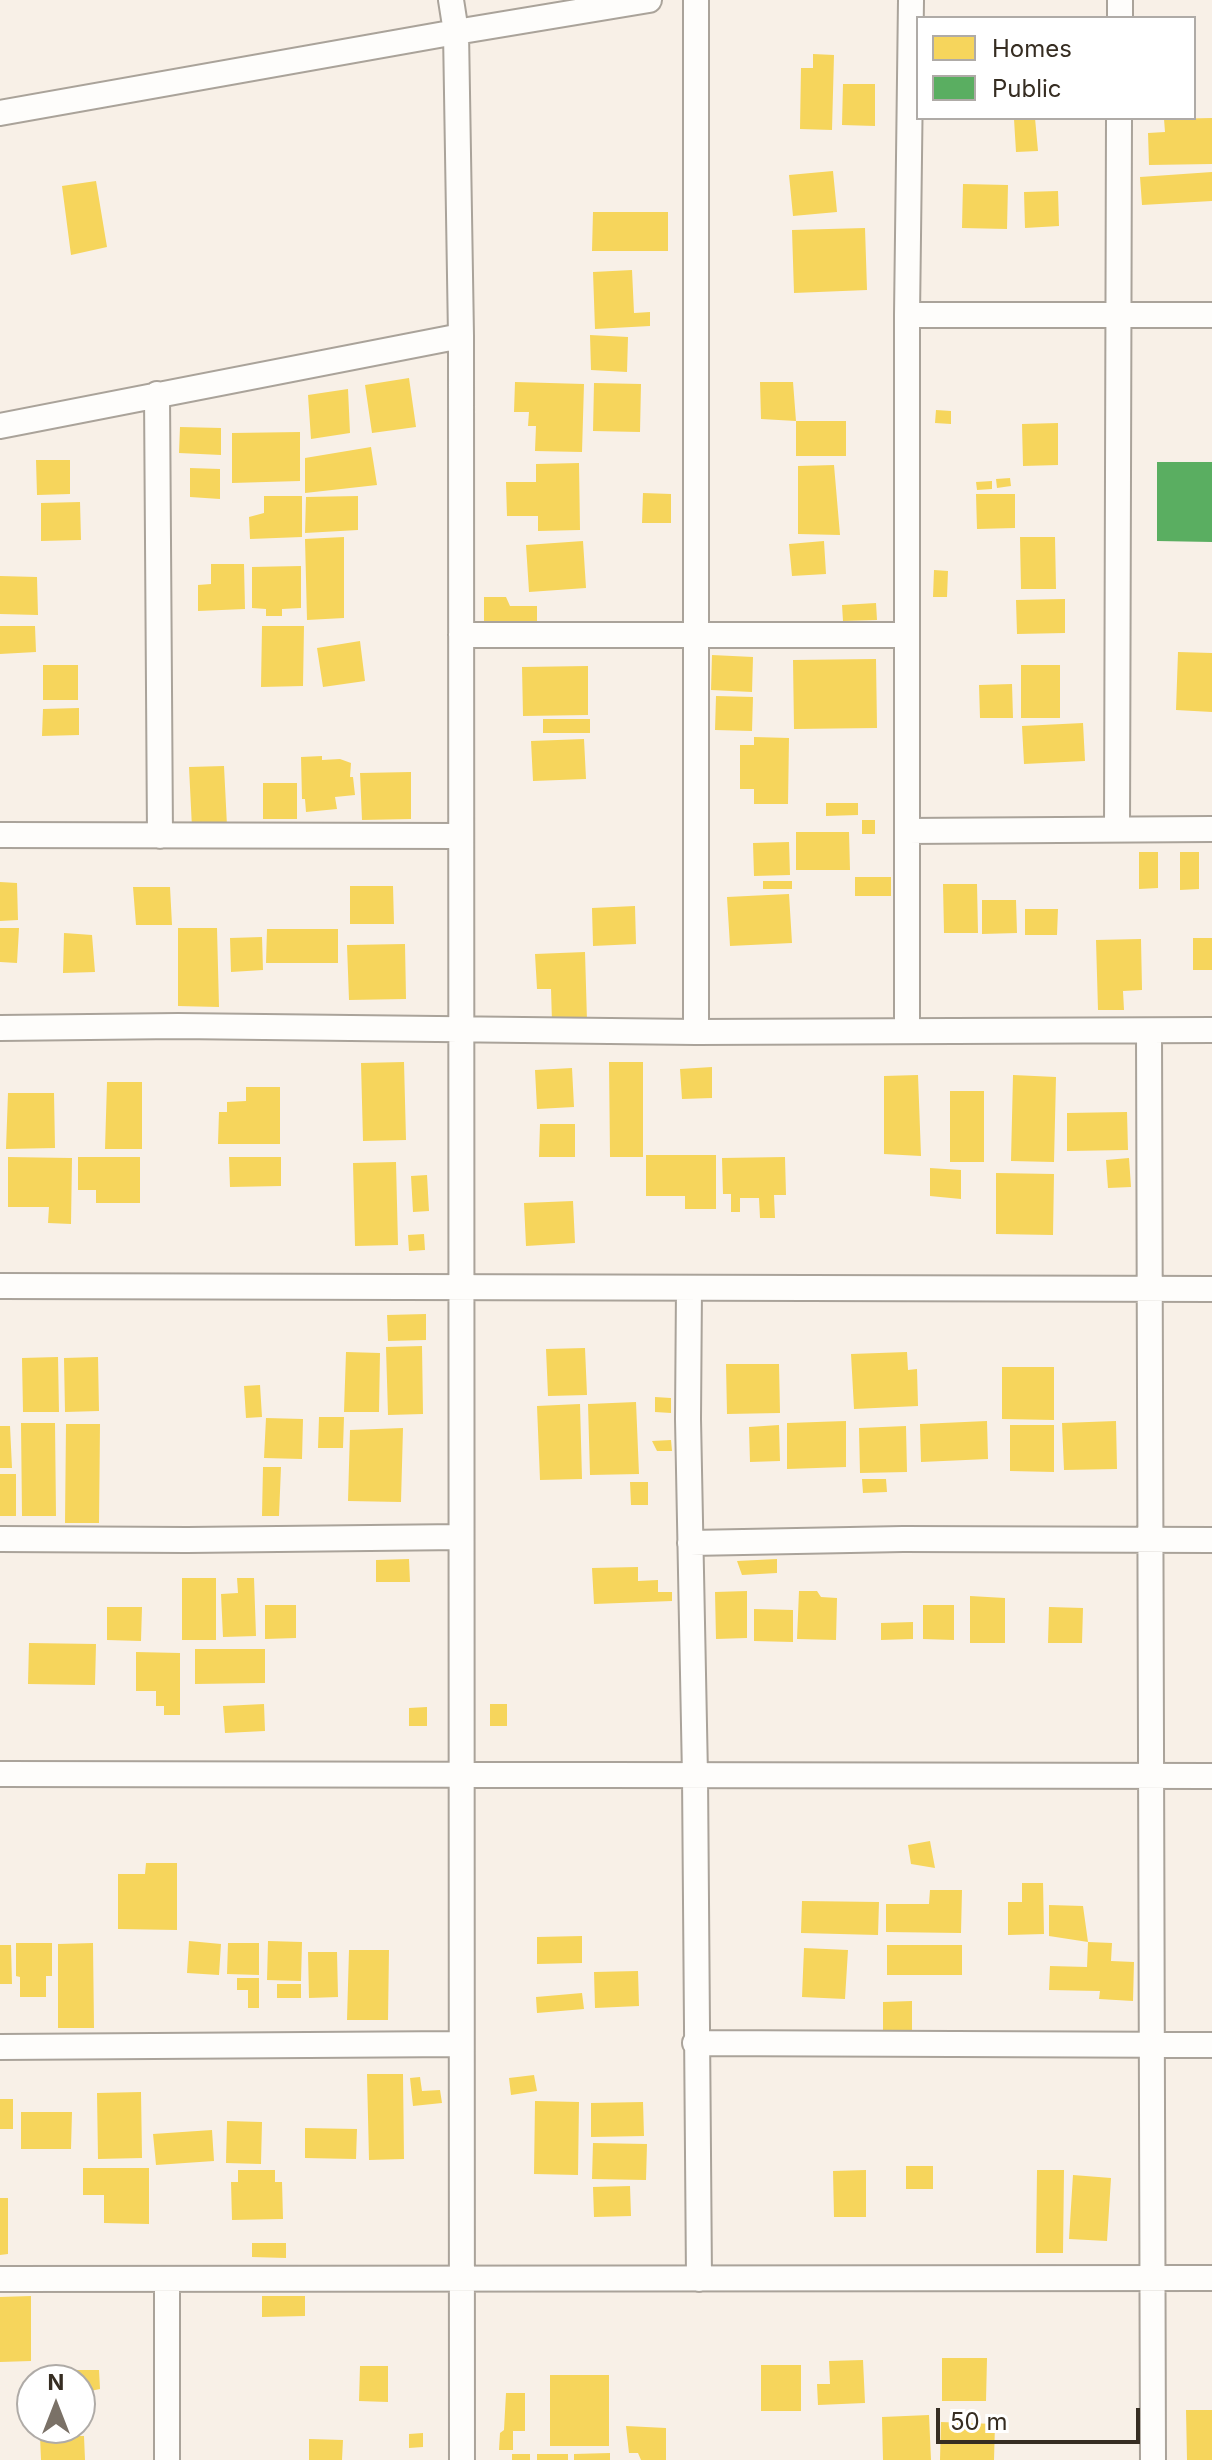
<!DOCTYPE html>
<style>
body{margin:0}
#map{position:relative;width:1212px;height:2460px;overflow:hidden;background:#f8f0e7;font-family:Inter,sans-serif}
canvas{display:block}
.legend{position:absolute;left:916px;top:16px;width:280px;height:104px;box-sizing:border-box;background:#fff;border:2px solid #afaba7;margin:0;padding:10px 14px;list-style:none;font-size:24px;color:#362d22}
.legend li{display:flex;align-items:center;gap:16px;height:40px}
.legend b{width:40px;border:2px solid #afaba7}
.north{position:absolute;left:16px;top:2364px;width:80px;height:80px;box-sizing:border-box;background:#fff;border:2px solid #afaba7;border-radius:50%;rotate:0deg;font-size:22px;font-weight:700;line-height:32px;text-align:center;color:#362d22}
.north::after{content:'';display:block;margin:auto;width:28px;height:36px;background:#7a7167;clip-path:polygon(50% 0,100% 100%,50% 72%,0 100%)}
.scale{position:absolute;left:936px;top:2408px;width:204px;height:36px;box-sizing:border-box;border:4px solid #362d22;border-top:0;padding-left:10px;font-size:24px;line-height:28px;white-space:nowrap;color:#362d22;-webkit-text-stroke:6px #fff;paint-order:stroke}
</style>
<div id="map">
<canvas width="1212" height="2460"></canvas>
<ul class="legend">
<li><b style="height:22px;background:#f6d55c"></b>Homes</li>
<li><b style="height:22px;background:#5aae61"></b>Public</li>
</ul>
<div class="north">N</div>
<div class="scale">50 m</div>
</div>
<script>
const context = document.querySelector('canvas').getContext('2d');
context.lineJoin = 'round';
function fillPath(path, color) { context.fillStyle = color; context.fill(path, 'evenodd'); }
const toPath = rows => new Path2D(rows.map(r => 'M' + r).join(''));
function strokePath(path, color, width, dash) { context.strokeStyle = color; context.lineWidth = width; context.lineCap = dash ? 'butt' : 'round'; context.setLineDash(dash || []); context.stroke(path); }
fillPath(toPath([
 [813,54,834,55,832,130,800,129,801,68,813,68],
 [843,84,875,84,875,126,842,125],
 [1035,118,1038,151,1016,152,1014,119],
 [1212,118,1212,164,1149,165,1148,133,1165,132,1164,119],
 [833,171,837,212,793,216,789,175],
 [1212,172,1212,201,1142,205,1140,177],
 [96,181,107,247,71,255,62,186],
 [963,184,1008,185,1007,229,962,228],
 [1058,191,1059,226,1025,228,1024,192],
 [593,212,668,212,668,251,592,251],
 [865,228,867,290,794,293,792,230],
 [632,270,634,313,650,312,650,326,595,329,593,272],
 [590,335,628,337,627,372,591,370],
 [409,378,416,427,372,433,365,385],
 [515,382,584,384,582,452,535,451,536,426,528,426,529,412,514,412],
 [760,382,793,382,796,421,761,419],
 [594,383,641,384,640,432,593,431],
 [348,389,350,433,311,439,308,395],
 [936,410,951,411,951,424,935,423],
 [796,421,846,421,846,456,796,456],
 [1058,423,1058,465,1023,466,1022,424],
 [180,427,221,428,221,455,179,453],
 [300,432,300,481,232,483,232,433],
 [371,447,377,485,305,493,305,458],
 [36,460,70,460,70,494,37,495],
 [579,463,580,530,538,531,538,516,507,516,506,482,536,482,536,464],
 [834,465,840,535,798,534,798,466],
 [190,468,220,469,220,499,190,497],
 [1010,478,1011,486,997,488,996,479],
 [992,481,992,489,977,490,976,482],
 [643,493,671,494,671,523,642,523],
 [976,494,1015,494,1015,528,977,529],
 [264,496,302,496,302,537,250,539,249,517,264,513],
 [358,496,358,530,305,533,306,497],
 [80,502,81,540,41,541,41,503],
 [344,537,344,618,307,620,305,539],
 [1020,537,1055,537,1056,589,1021,589],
 [583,541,586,588,529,592,526,545],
 [824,541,826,574,792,576,789,544],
 [211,564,244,564,245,609,198,611,198,585,211,584],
 [301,566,301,608,282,609,282,616,266,616,266,609,252,608,252,567],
 [934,570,948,571,947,597,933,597],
 [0,576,37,577,38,615,0,614],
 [484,597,506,597,510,606,537,606,537,629,484,629],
 [1065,599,1065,633,1017,634,1016,600],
 [876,603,877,620,843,621,842,605],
 [0,626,35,626,36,652,0,654],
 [262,626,304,626,303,686,261,687],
 [360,641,365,681,323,687,317,648],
 [1178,652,1212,653,1212,712,1176,710],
 [712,655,753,657,752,692,711,690],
 [876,659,877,728,794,729,793,660],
 [43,665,78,665,78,700,43,700],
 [1021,665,1060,665,1060,718,1021,718],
 [588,666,588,715,523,716,522,667],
 [1012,684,1013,718,980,718,979,685],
 [716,696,753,697,752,731,715,730],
 [79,708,79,735,42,736,43,709],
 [543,719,590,719,590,733,543,733],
 [1083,723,1085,761,1024,764,1022,726],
 [754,737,789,738,788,804,754,804,754,789,740,789,740,745,754,745],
 [584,739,586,779,533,781,531,741],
 [322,756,322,760,340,759,351,763,350,777,353,777,355,795,335,797,337,809,306,812,305,799,302,799,301,757],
 [224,766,227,826,192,828,189,767],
 [411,772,411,819,362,820,360,773],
 [263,783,297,783,297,819,263,819],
 [826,803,858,803,858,815,826,816],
 [862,820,875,820,875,834,862,834],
 [796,832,849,832,850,870,796,870],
 [789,842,790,875,754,876,753,843],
 [1139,852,1158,852,1158,888,1139,889],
 [1180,852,1199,852,1199,889,1180,890],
 [855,877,891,877,891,896,855,896],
 [763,881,792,881,792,889,763,889],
 [0,882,17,883,18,920,0,921],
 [943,884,977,884,978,933,944,933],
 [350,886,393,886,394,924,350,924],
 [133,887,170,887,172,925,136,925],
 [789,894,792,943,730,946,727,897],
 [982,900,1016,900,1017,933,982,934],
 [635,906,636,944,593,946,592,908],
 [1025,909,1058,909,1057,935,1025,935],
 [0,928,19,928,17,963,0,962],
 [178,928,217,928,219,1007,178,1006],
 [267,929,338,929,338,963,266,963],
 [64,933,92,935,95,972,63,973],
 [262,937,263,970,231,972,230,938],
 [1193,938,1212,938,1212,970,1193,970],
 [1141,939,1142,990,1123,991,1124,1010,1098,1010,1096,940],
 [405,944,406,999,349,1000,347,945],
 [585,952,587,1021,552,1022,551,989,537,989,535,954],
 [404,1062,406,1140,363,1141,361,1063],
 [609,1062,643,1062,643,1157,610,1157],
 [712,1067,712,1098,682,1099,680,1069],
 [572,1068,574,1107,537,1109,535,1070],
 [918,1075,921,1156,884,1154,884,1076],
 [1013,1075,1056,1077,1054,1162,1011,1161],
 [107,1082,142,1082,142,1149,105,1149],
 [246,1087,280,1087,280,1144,218,1144,219,1112,227,1112,227,1102,246,1101],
 [950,1091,984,1091,984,1162,950,1162],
 [8,1093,54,1093,55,1148,6,1149],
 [1127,1112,1128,1150,1067,1151,1067,1113],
 [540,1124,575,1124,575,1157,539,1157],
 [646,1155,716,1155,716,1209,685,1209,685,1196,646,1196],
 [8,1157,72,1158,71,1224,48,1223,49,1207,8,1207],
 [78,1157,140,1157,140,1203,96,1203,96,1190,78,1190],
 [229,1157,281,1157,281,1186,230,1187],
 [785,1157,786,1195,774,1195,775,1218,760,1218,759,1198,740,1198,740,1212,731,1212,731,1194,723,1194,722,1158],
 [1129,1158,1131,1187,1108,1188,1106,1160],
 [396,1162,398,1245,355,1246,353,1163],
 [930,1168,961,1170,961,1199,930,1196],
 [996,1173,1054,1174,1053,1235,996,1234],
 [427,1175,429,1211,413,1212,411,1176],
 [573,1201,575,1243,526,1246,524,1203],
 [424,1234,425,1250,409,1251,408,1235],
 [426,1314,426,1340,388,1341,387,1315],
 [422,1346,423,1414,388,1415,386,1347],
 [585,1348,587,1395,548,1396,546,1349],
 [346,1352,380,1353,379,1412,344,1412],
 [907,1352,908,1370,917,1369,918,1406,854,1409,851,1354],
 [58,1357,59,1412,23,1412,22,1358],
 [98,1357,99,1411,65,1412,64,1358],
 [726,1364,779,1364,780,1413,727,1414],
 [1002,1367,1054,1367,1054,1420,1002,1419],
 [260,1385,262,1417,246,1418,244,1386],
 [655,1397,671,1398,671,1413,655,1412],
 [636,1402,639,1474,590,1475,588,1404],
 [580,1404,582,1479,540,1480,537,1406],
 [319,1417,344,1417,343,1448,318,1448],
 [266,1418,303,1419,302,1459,264,1458],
 [846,1421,846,1467,787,1469,787,1423],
 [987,1421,988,1459,921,1462,920,1424],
 [1116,1421,1117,1469,1064,1470,1062,1423],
 [21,1423,55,1423,56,1516,22,1516],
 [66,1424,100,1424,99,1523,65,1523],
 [779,1425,780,1461,750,1462,749,1427],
 [1010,1425,1054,1425,1054,1472,1010,1471],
 [0,1426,10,1426,12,1468,0,1468],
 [906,1426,907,1472,860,1473,859,1428],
 [403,1428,401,1502,348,1501,350,1430],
 [671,1440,672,1451,657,1451,652,1441],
 [263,1467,281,1467,279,1516,262,1516],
 [0,1474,16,1474,16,1516,0,1516],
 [862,1479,886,1479,887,1492,863,1493],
 [630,1482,648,1482,648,1505,631,1505],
 [409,1559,410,1582,376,1582,376,1560],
 [777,1559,777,1573,742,1575,737,1561],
 [638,1567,638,1581,658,1580,658,1592,672,1592,672,1601,594,1604,592,1568],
 [182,1578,216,1578,216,1640,182,1640],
 [237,1578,254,1578,256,1636,223,1637,221,1594,238,1593],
 [747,1591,747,1638,716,1639,715,1592],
 [799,1591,817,1591,821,1597,837,1598,836,1640,797,1639],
 [970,1596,1005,1598,1005,1643,970,1643],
 [265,1605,296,1605,296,1638,265,1639],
 [923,1605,954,1605,954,1640,923,1639],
 [107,1607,142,1607,141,1641,107,1640],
 [1049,1607,1083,1608,1082,1643,1048,1643],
 [754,1609,793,1610,793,1642,754,1641],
 [913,1622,913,1639,881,1640,881,1623],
 [29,1643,96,1644,95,1685,28,1684],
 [195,1649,265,1649,265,1683,195,1684],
 [136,1652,180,1653,180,1715,164,1715,164,1706,156,1706,156,1691,136,1691],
 [264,1704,265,1731,225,1733,223,1706],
 [490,1704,507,1704,507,1726,490,1726],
 [427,1707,427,1726,409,1726,409,1708],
 [930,1841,935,1868,911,1864,908,1845],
 [146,1863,177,1863,177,1930,118,1929,118,1874,145,1874],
 [1022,1883,1043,1883,1044,1934,1008,1935,1008,1902,1022,1902],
 [930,1890,962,1890,961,1933,886,1932,886,1904,929,1904],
 [802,1901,879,1902,878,1935,801,1933],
 [1049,1905,1083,1906,1088,1942,1049,1936],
 [582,1936,582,1963,537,1964,537,1937],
 [189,1941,221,1944,219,1975,187,1973],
 [268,1941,302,1942,301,1981,267,1980],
 [1088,1942,1112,1943,1111,1961,1134,1962,1133,2001,1099,1999,1100,1991,1049,1990,1050,1966,1087,1967],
 [16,1943,52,1943,52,1976,46,1976,46,1997,20,1997,20,1977,16,1976],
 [93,1943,94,2028,58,2028,58,1944],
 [228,1943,259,1943,259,1975,227,1974],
 [0,1945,11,1945,12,1984,0,1984],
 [887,1945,962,1945,962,1975,887,1975],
 [804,1948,848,1950,845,1999,802,1997],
 [349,1950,389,1950,388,2020,347,2020],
 [308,1952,337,1952,338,1997,309,1998],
 [638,1971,639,2006,595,2008,594,1972],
 [237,1978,259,1978,259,2008,248,2008,248,1990,237,1990],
 [277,1984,301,1984,301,1998,277,1998],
 [582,1993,584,2009,537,2013,536,1997],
 [912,2001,912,2035,883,2036,883,2002],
 [367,2074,403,2074,404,2159,369,2160],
 [534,2075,537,2091,511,2095,509,2078],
 [420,2077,422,2091,440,2090,442,2103,413,2106,410,2078],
 [141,2092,142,2158,98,2159,97,2093],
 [0,2099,13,2099,13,2129,0,2129],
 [535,2101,579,2102,578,2175,534,2174],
 [643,2102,644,2136,591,2137,591,2103],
 [21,2112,72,2112,71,2149,21,2149],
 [227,2121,262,2122,261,2164,226,2163],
 [305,2128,357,2129,356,2159,305,2158],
 [212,2130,214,2161,156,2165,153,2134],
 [593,2143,647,2144,646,2180,592,2179],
 [906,2166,933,2166,933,2189,906,2189],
 [83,2168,149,2168,149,2224,104,2223,104,2195,83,2195],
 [238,2170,275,2170,275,2182,282,2182,283,2219,232,2220,231,2182,238,2182],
 [866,2170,866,2217,834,2217,833,2171],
 [1037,2170,1064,2170,1063,2253,1036,2253],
 [1073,2175,1111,2178,1107,2241,1069,2239],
 [630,2186,631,2216,594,2217,593,2187],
 [0,2198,8,2198,8,2254,0,2255],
 [252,2243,286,2243,286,2258,252,2257],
 [31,2296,31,2361,0,2362,0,2297],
 [262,2296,305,2296,305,2316,262,2317],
 [942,2358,987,2358,986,2401,942,2401],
 [863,2360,865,2403,818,2405,817,2384,830,2384,829,2361],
 [761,2365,801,2365,801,2411,761,2411],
 [360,2366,388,2366,388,2402,359,2401],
 [42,2370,99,2370,100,2389,90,2391,91,2410,80,2410,80,2380,43,2380],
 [550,2375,609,2375,609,2446,550,2446],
 [506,2393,525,2393,525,2431,513,2431,513,2450,499,2450,500,2433,504,2430],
 [1186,2410,1212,2410,1212,2460,1187,2460],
 [929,2415,931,2460,883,2460,882,2417],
 [941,2422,995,2424,994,2460,940,2460],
 [626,2426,666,2428,666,2460,641,2460,638,2453,629,2453],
 [423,2433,423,2447,409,2448,409,2434],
 [40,2436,84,2436,85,2460,41,2460],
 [309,2439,343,2440,342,2460,309,2460],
 [610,2453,610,2460,574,2460,574,2454],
 [512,2454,530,2454,530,2460,512,2460],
 [537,2454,568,2454,568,2460,537,2460]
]), '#f6d55c');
fillPath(toPath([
 [1157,462,1212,462,1212,542,1157,541]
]), '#5aae61');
const street = toPath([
 [451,0,456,32,461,336,462,2460],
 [696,0,696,1032],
 [1120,18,1120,0],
 [0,113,456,32,649,0],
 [907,315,1212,315],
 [157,394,160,836],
 [0,426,461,336],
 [461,635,907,635],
 [1117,828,1119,118],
 [907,831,1212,829],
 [0,835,461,836],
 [0,1028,178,1026,696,1032,1212,1030],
 [907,1031,907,315,911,0],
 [1149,1031,1153,2460],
 [0,1286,1212,1289],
 [689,1288,688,1419,695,1776,699,2279],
 [0,1539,187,1540,461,1537],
 [690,1543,903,1539,1212,1540],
 [0,1774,1212,1776],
 [695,2043,1212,2045],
 [0,2047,461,2044],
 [0,2279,1212,2278],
 [167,2279,167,2460]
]);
strokePath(street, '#aaa39a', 28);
strokePath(street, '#fefdfb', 24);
</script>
